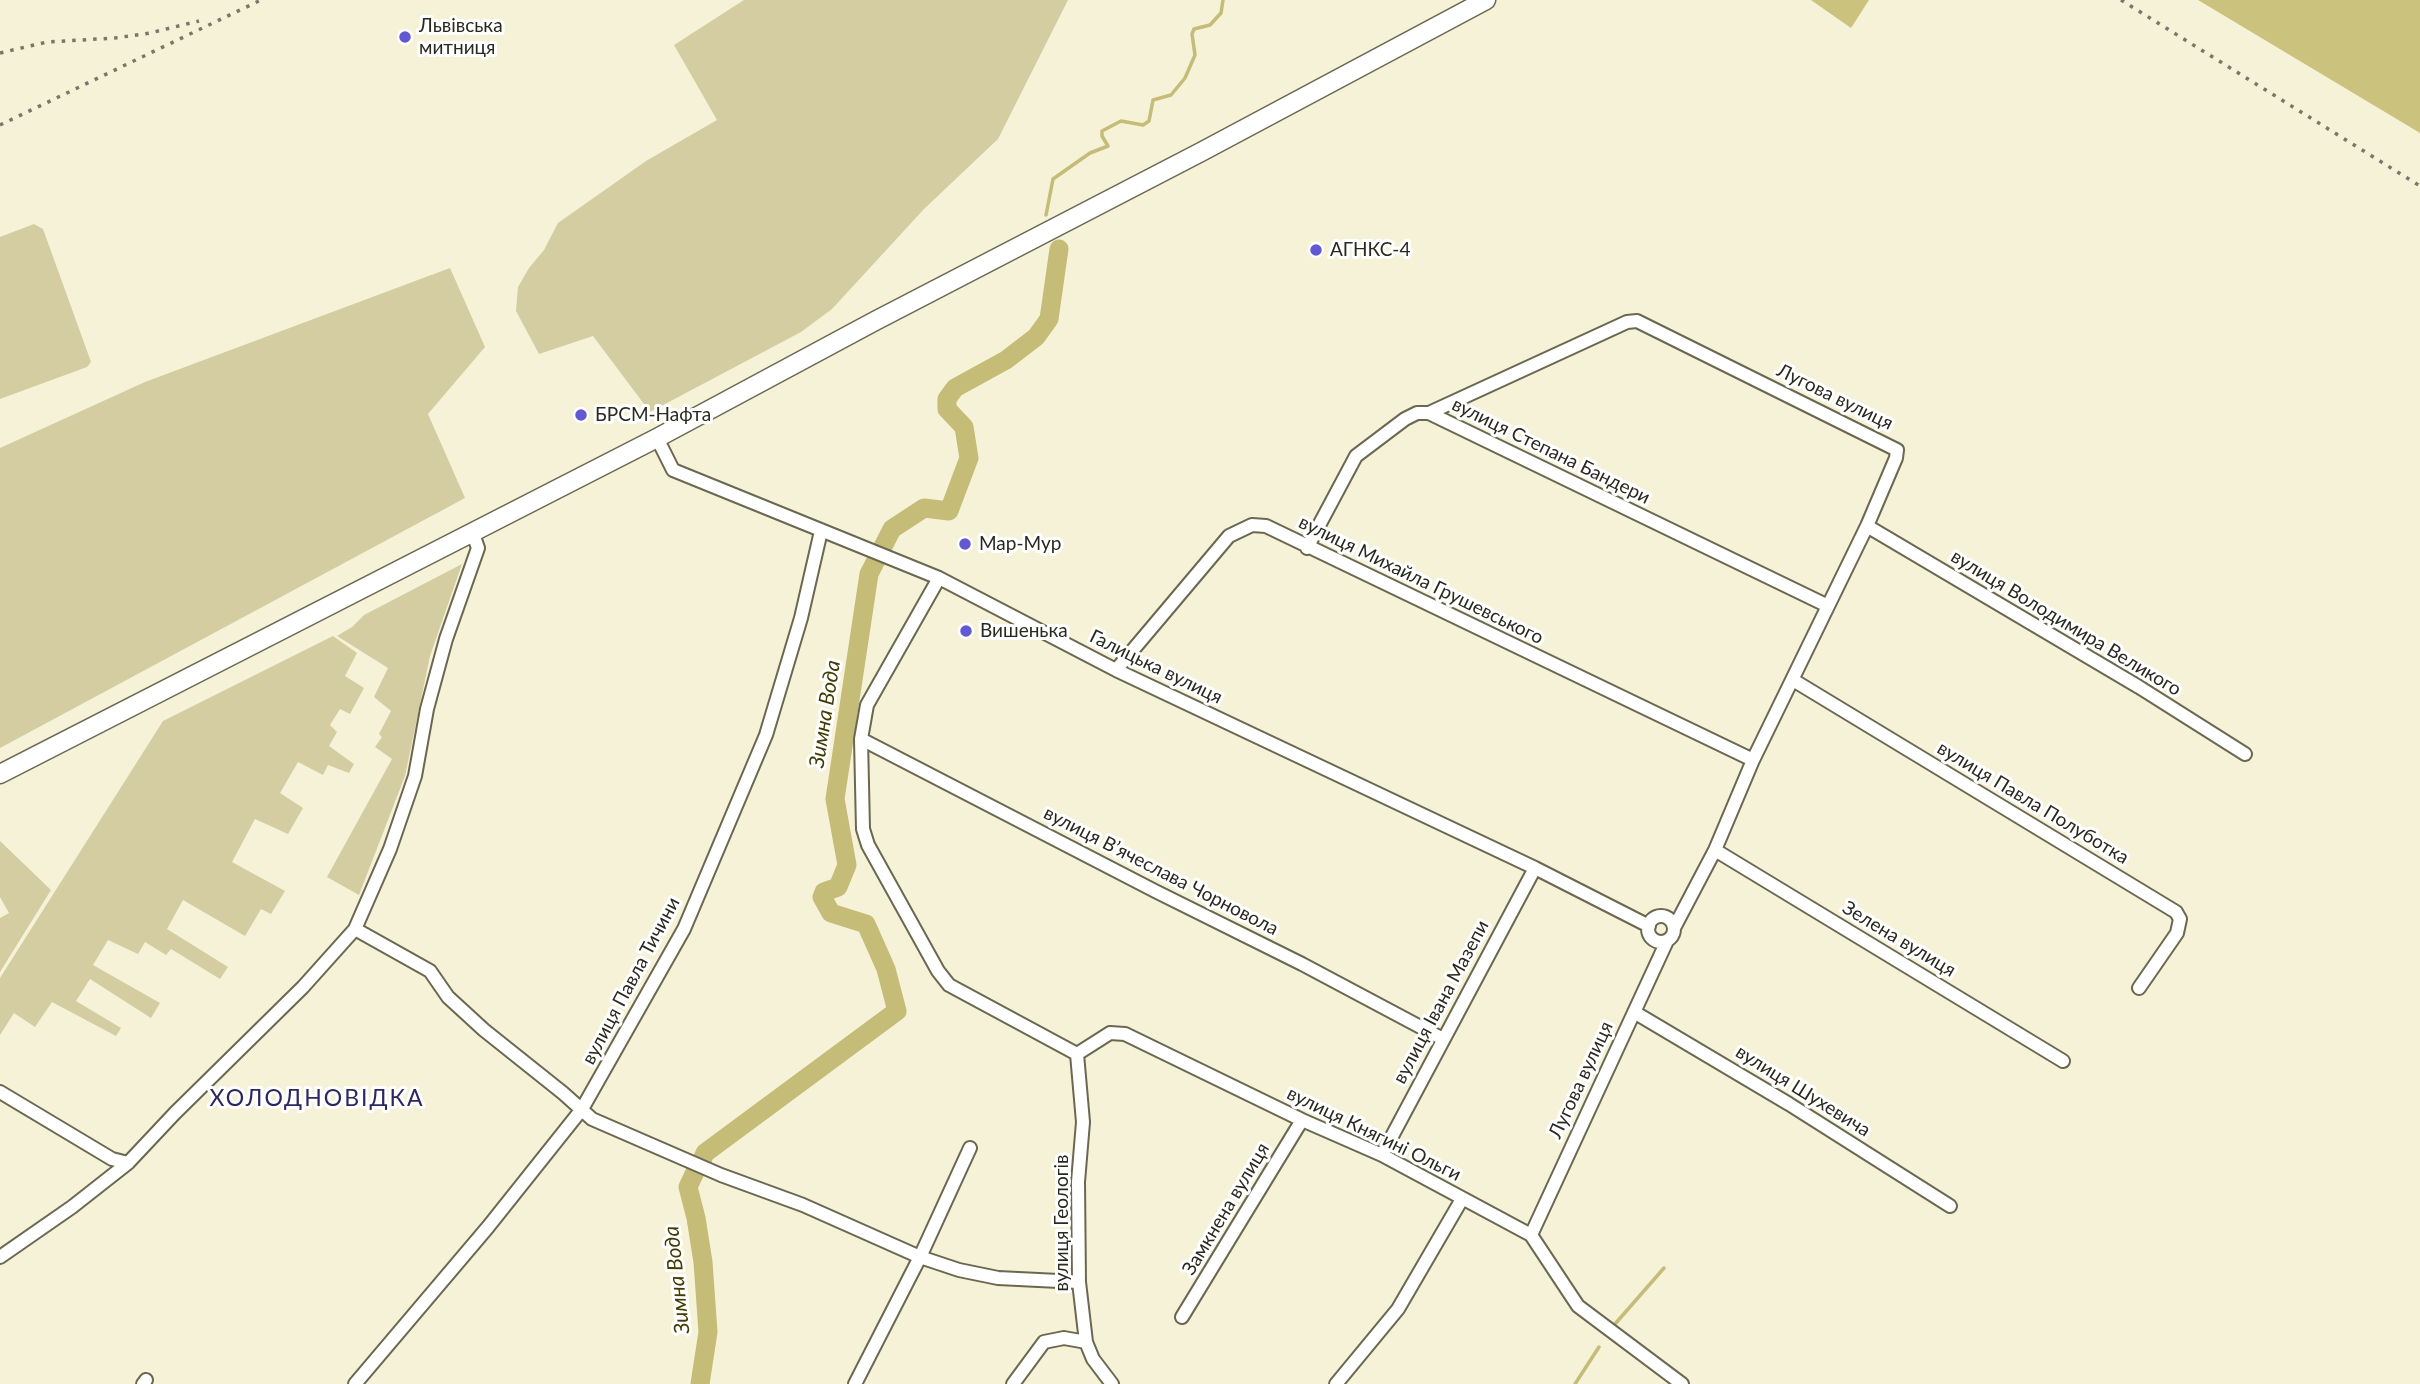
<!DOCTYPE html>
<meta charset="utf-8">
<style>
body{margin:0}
canvas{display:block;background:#f5f2d8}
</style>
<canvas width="2420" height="1384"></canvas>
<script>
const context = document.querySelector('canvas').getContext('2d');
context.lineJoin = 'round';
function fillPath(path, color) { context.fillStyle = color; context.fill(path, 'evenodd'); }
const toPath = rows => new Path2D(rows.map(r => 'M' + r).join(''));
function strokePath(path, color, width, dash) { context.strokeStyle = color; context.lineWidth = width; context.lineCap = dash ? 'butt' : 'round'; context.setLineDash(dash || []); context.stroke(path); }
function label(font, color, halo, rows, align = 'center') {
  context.font = font + ' Lato,sans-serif'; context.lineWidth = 6; context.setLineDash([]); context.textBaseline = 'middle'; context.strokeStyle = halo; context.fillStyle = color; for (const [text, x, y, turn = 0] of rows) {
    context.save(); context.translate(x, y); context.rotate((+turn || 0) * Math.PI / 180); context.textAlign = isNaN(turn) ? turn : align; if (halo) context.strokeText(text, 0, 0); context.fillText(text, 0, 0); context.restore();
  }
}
fillPath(toPath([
 [744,0,1068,0,998,139,924,209,832,309,801,332,650,412,593,336,539,354,516,311,518,287,529,268,544,250,558,223,646,161,717,120,674,45],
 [34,224,43,229,91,362,87,367,0,399,0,237],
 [450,268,485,347,428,414,465,498,0,748,0,448,145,382],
 [462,564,430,656,405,776,359,895,327,877,392,759,375,747,382,737,379,734,391,711,374,697,388,668,337,636,352,627,364,615],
 [333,636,357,653,345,676,364,688,350,714,340,709,330,725,337,732,329,746,354,764,349,773,328,765,323,775,298,762,280,793,303,808,288,834,255,819,232,862,285,891,271,914,261,909,245,936,183,900,167,929,228,967,220,979,171,949,166,955,145,942,138,954,108,940,93,965,160,1003,151,1018,90,979,76,1001,121,1028,116,1036,52,1002,35,1027,14,1013,0,1035,0,978,163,721],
 [0,841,51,890,0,972,0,918,9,913,0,897]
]), '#d3cda1');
fillPath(toPath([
 [1811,0,1869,0,1851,28],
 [2198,0,2420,0,2420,133]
]), '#cbc27e');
strokePath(toPath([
 [1046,215,1053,179,1090,153,1108,146,1102,136,1102,131,1121,121,1143,125,1149,121,1153,100,1171,95,1185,78,1195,55,1192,34,1194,29,1210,25,1221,13,1223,0],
 [1615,1324,1664,1268],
 [1575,1384,1599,1347]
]), '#c5bc78', 3.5);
strokePath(toPath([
 [702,1160,705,1153,897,1011,886,969,866,924,831,913,822,897,824,892,838,887,847,865,835,799,869,574,892,529,924,508,949,511,969,458,964,427,947,409,947,399,955,388,1006,360,1036,337,1049,319,1059,249],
 [695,1172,688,1187,696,1218,703,1262,708,1332,700,1384]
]), '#c5bc78', 19);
const minor = toPath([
 [1429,413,1627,322,1637,321,1897,450,1896,458,1867,526,1753,760,1715,850,1674,928],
 [657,438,673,470,939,578,1116,670,1535,868,1649,926],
 [1867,526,2139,687,2245,754],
 [1307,548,1356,456,1405,419,1417,413,1429,413,1828,606],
 [939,578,867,705,861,739,863,829,868,845,938,971,949,985,1077,1054],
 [1116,670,1229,536,1252,525,1266,526,1753,760],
 [1793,680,2176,912,2180,919,2177,933,2139,988],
 [861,739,1155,891,1302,964,1443,1039],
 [1715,850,2063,1061],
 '1648 929a13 13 0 1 1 26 0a13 13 0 1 1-26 0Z',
 [355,929,430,971,448,997,484,1030,563,1093,592,1119,721,1175,803,1205,920,1257,959,1270,998,1278,1079,1282],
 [1634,1012,1789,1104,1950,1206],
 [1077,1054,1110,1033,1125,1034,1302,1120,1382,1155,1531,1235,1578,1306,1682,1384],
 [1077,1054,1083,1122,1078,1182,1079,1282,1086,1342,1093,1359,1112,1384],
 [0,1092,112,1159,128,1163],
 [1382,1155,1535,868],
 [1531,1235,1667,941],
 [0,1257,72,1207,128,1163,175,1113,303,987,355,929,390,849,415,776,427,709,446,639,478,548,472,531],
 [1182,1317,1302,1120],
 [143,1384,146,1380],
 [355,1384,488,1227,582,1109,684,929,766,735,801,618,821,531],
 [855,1384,920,1257,970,1148],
 [1013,1384,1044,1342,1064,1338,1086,1342],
 [1336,1384,1398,1309,1462,1199]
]);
const highway = toPath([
 [0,774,657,438,875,321,1201,152,1486,0]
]);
strokePath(minor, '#6b6851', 16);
strokePath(highway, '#6b6851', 21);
strokePath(minor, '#fff', 12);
strokePath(highway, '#fff', 18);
strokePath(toPath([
 [2121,0,2420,186],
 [0,53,47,42,115,38,150,33,199,21],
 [0,125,261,0]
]), '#797767', 3.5, [3.5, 7]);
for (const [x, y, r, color] of [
 [405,37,7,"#6259d2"],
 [1316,250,7,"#6259d2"],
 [581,415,7,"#6259d2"],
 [965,544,7,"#6259d2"],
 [966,631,7,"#6259d2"]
]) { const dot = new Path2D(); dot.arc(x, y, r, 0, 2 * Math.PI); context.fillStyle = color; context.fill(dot); strokePath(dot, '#fff', 2.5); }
label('19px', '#2a291f', '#fff', [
 ["Львівська",419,26],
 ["митниця",419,48],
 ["АГНКС-4",1330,250],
 ["БРСМ-Нафта",595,415],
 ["Мар-Мур",979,544],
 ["Вишенька",980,631]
], 'left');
label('19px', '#2a291f', '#fff', [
 ["Лугова вулиця",1835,397,26],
 ["вулиця Степана Бандери",1551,451,26],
 ["вулиця Михайла Грушевського",1421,580,26],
 ["вулиця Володимира Великого",2066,623,31],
 ["Галицька вулиця",1156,667,26],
 ["вулиця Павла Полуботка",2033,803,31],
 ["вулиця Вʼячеслава Чорновола",1161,871,27],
 ["Зелена вулиця",1899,939,31],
 ["вулиця Павла Тичини",631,981,-62],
 ["вулиця Івана Мазепи",1441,1002,-62],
 ["Лугова вулиця",1581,1080,-65],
 ["вулиця Шухевича",1803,1091,32],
 ["вулиця Княгині Ольги",1374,1134,26],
 ["Замкнена вулиця",1226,1209,-59],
 ["вулиця Геологів",1062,1223,-90]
]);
label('italic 21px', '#423b02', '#fff', [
 ["Зимна Вода",825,714,-81],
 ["Зимна Вода",677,1280,-96]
]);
context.letterSpacing = '2px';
label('23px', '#2b2761', '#fff', [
 ["ХОЛОДНОВІДКА",317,1099]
]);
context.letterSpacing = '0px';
</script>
